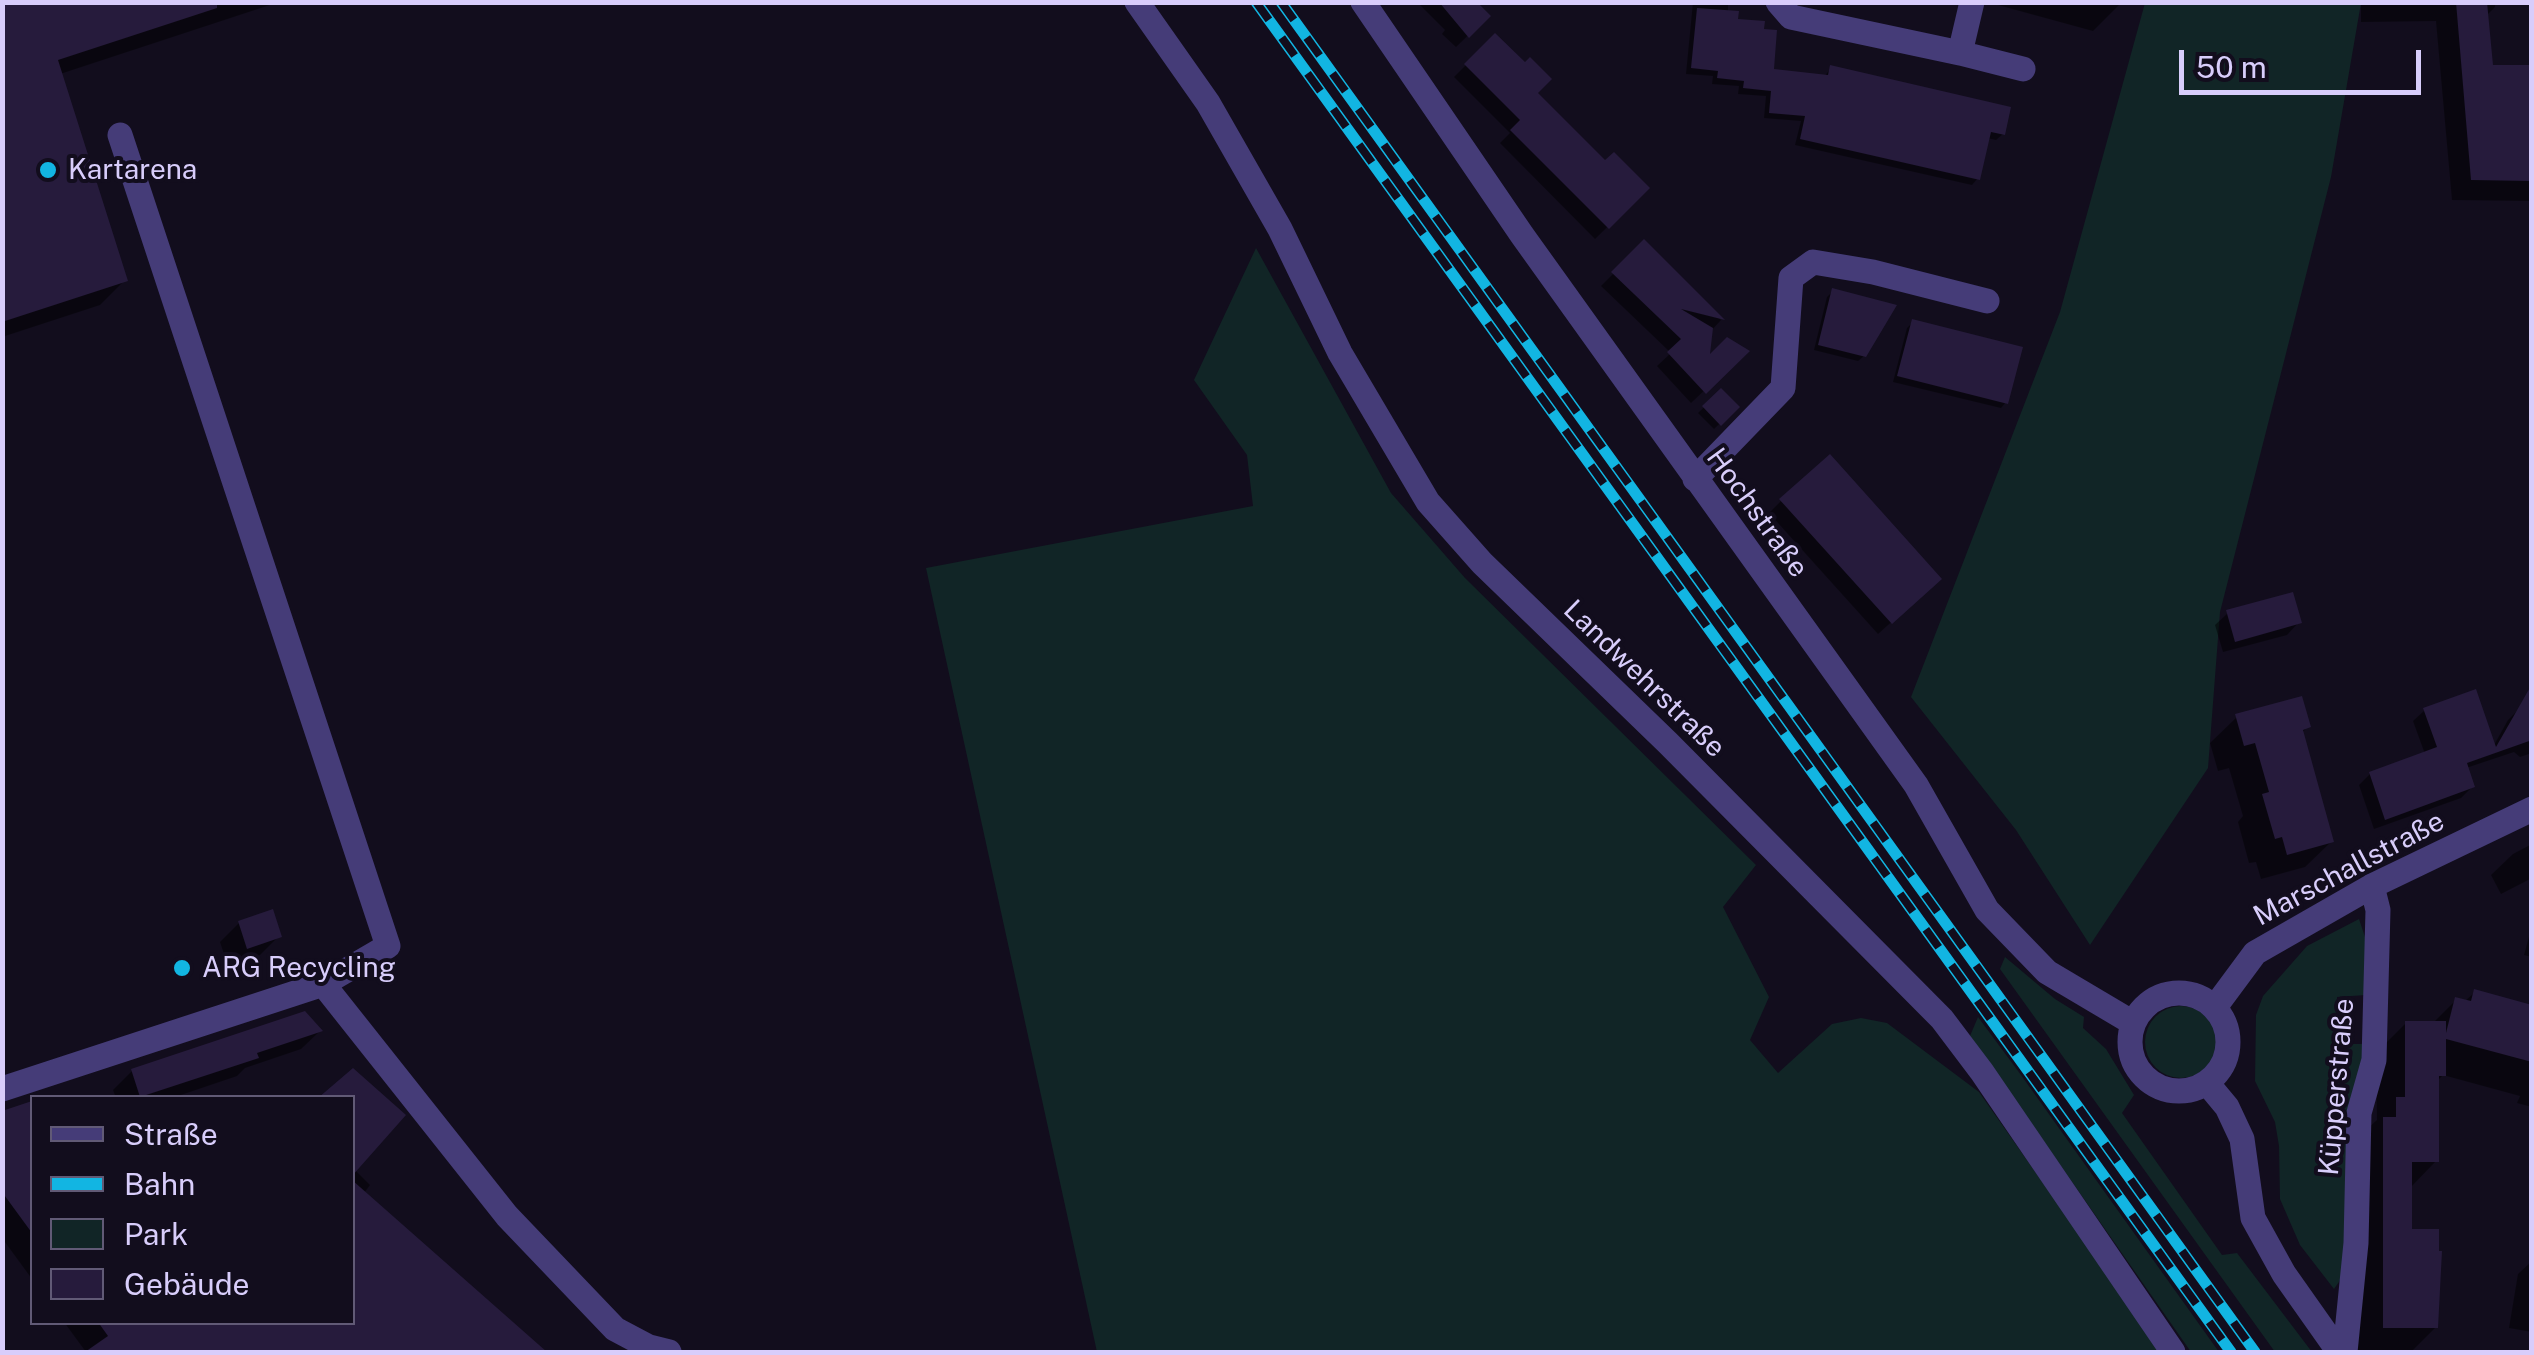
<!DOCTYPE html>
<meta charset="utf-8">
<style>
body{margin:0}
#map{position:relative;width:2534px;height:1355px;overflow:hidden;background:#120d1d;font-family:"Public Sans",sans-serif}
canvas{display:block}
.frame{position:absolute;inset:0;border:5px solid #d8cdfb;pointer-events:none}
.legend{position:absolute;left:30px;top:1095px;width:325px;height:230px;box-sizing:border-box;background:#120d1d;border:2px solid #615a76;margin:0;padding:12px 18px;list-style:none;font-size:30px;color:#d8cdfb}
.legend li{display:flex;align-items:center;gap:20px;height:50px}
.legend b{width:50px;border:2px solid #615a76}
.scale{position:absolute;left:2179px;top:50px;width:242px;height:45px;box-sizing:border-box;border:5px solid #d8cdfb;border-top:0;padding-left:12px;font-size:30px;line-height:35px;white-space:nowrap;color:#d8cdfb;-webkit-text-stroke:8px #120d1d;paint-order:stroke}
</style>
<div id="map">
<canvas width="2534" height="1355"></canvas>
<div class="frame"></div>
<ul class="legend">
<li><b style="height:12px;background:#453c78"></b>Straße</li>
<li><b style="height:12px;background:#12b5e2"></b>Bahn</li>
<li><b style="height:28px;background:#112526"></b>Park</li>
<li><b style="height:28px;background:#261b3c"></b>Gebäude</li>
</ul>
<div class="scale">50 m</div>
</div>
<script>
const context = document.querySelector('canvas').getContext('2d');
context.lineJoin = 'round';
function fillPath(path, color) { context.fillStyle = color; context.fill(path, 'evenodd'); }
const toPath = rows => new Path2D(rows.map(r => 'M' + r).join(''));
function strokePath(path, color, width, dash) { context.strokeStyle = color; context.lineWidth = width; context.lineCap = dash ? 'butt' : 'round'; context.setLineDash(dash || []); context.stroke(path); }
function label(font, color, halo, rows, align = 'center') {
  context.font = font + ' "Public Sans",sans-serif'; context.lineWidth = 8; context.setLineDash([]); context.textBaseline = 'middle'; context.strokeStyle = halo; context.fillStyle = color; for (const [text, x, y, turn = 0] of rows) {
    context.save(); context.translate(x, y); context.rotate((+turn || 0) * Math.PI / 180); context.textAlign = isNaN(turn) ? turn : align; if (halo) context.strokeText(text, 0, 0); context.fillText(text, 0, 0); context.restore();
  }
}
fillPath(toPath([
 [2145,3,2361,3,2331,177,2220,612,2208,768,2090,945,2016,830,1911,697,2060,312],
 [1256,248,1391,493,1465,578,1756,865,1723,907,1769,997,1750,1040,1778,1073,1832,1024,1861,1018,1887,1023,1979,1092,2162,1352,1097,1352,926,568,1253,506,1247,455,1194,380],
 [2359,919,2367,943,2366,995,2337,997,2341,1044,2366,1044,2348,1244,2341,1279,2334,1289,2300,1245,2280,1199,2279,1146,2275,1122,2255,1081,2256,1015,2263,996,2307,946],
 [2005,957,2055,999,2084,1017,2083,1028,2106,1049,2134,1095,2122,1113,2222,1255,2237,1253,2312,1352,2275,1352,2000,969],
 '2145 1042a36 36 0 1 1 72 0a36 36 0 1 1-72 0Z',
 [1978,1017,2021,1075,2219,1352,2191,1352,1970,1036]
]), '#112526');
fillPath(toPath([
 [2,2,279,2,60,74,125,280,100,305,2,337],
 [1417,2,1474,2,1488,16,1456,47,1442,34,1445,30],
 [1693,2,1728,2,1728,13,1771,71,1824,77,1831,68,2003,134,1996,140,1987,138,1978,178,1972,185,1795,145,1801,121,1764,118,1766,96,1738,94,1739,86,1712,84,1713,76,1686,74],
 [1987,2,2122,2,2093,31],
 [2361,2,2495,2,2495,7,2486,16,2491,67,2532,68,2532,201,2452,200,2436,21,2361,22],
 [1495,36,1534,93,1605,164,1647,188,1595,239,1500,143,1510,133,1454,77],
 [1644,243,1721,320,1710,332,1706,361,1746,351,1691,403,1657,366,1671,353,1601,286],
 [1833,291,1864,356,1858,361,1814,350,1827,297],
 [1913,322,2006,402,2001,408,1893,382,1907,328],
 [1721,391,1737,407,1714,429,1698,413],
 [1781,501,1926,591,1878,634,1769,513],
 [2228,613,2299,622,2287,635,2223,652,2215,625],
 [2532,705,2532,753,2520,757,2514,752,2466,768,2472,787,2461,798,2374,829,2359,785,2370,774,2425,754,2413,721,2425,710,2493,747,2508,720,2520,708],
 [2237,717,2308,726,2302,733,2332,841,2305,867,2261,879,2256,862,2249,863,2238,822,2243,816,2229,768,2218,771,2210,743],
 [2532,844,2532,878,2501,894,2491,875,2513,854],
 [239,923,279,936,260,955,228,966,220,942],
 [2532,926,2532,957,2524,955],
 [2475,992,2532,1008,2532,1107,2517,1103,2520,1096,2443,1075,2437,1081,2436,1161,2410,1188,2409,1231,2440,1254,2436,1327,2411,1352,2354,1352,2367,1129,2377,1120,2376,1053,2406,1023,2433,1023,2456,1000,2464,1002],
 [320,1031,301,1049,245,1068,237,1076,172,1098,116,1098,113,1090,132,1071],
 [353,1071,355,1170,370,1185,364,1193,543,1352,86,1352,64,1322,352,1322],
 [32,1104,32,1279,2,1238,2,1114],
 [2532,1261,2532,1332,2509,1328,2518,1274]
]), '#0007');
fillPath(toPath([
 [2,2,217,2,217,8,58,60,128,281,2,322],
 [1439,2,1477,2,1491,16,1469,38],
 [2456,2,2487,2,2493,65,2532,65,2532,181,2471,180],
 [1697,8,1739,11,1738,19,1765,21,1764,29,1777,30,1774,69,1828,75,1830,65,2011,107,2005,135,1991,132,1980,180,1800,139,1805,116,1769,113,1771,91,1743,88,1744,81,1717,78,1718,71,1691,68],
 [1495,33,1525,62,1530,57,1552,79,1538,93,1605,160,1614,152,1650,188,1609,229,1510,130,1520,120,1464,64],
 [1644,239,1725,320,1681,309,1713,328,1710,354,1727,337,1750,351,1706,394,1667,352,1681,339,1611,272],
 [1832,288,1897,305,1866,357,1818,345],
 [1912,319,2023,347,2008,404,1897,376],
 [1721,388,1740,407,1721,426,1702,406],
 [1830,454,1942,579,1892,624,1779,499],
 [2293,592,2302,623,2235,642,2226,610],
 [2532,684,2532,740,2467,763,2475,787,2385,820,2369,772,2437,747,2423,708,2476,689,2496,747],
 [2302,696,2311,727,2303,730,2334,842,2287,855,2282,837,2275,839,2262,794,2269,792,2255,743,2244,746,2235,714],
 [273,909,282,937,247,949,238,921],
 [2474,989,2532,1005,2532,1062,2446,1039,2446,1076,2439,1076,2439,1162,2412,1162,2412,1229,2439,1229,2439,1251,2442,1251,2438,1328,2383,1328,2383,1117,2396,1117,2396,1097,2405,1097,2405,1021,2446,1021,2446,1033,2455,997,2471,1001],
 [305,1011,323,1031,257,1053,259,1058,140,1097,131,1069],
 [353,1068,406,1115,352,1176,352,1098,318,1098],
 [32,1101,32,1233,2,1192,2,1111],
 [352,1180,547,1352,85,1352,108,1336,98,1322,352,1322]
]), '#261b3c');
strokePath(toPath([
 [1137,2,1208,103,1280,229,1340,353,1428,502,1482,563,1668,743,1942,1019,1982,1072,2173,1352],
 [1363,2,1522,235,1916,785,1987,910,2047,972,2133,1023],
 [1778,2,1791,17,1960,53,1972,2],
 [1960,53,2023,69],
 [1695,479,1783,388,1791,278,1813,262,1873,272,1987,301],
 [323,984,507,1216,615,1329,649,1347,669,1352],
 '2130 1042a49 49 0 1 1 98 0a49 49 0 1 1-98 0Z',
 [2215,1007,2255,953,2372,886,2532,809],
 [2207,1083,2227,1107,2242,1139,2253,1218,2284,1274,2339,1352],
 [2,1089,323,984,388,946,120,135],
 [2345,1352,2356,1243,2359,1113,2374,1060,2378,910,2372,886]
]), '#453c78', 25);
const rail = toPath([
 [1256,2,2231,1352],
 [1281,2,2255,1352]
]);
strokePath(rail, '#12b5e2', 11);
strokePath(rail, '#120d1d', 8, [22]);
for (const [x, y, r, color] of [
 [48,170,10,"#12b5e2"],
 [182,968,10,"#12b5e2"]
]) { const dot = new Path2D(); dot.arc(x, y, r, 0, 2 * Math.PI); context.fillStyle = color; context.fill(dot); strokePath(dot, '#120d1d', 4); }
label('28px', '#d8cdfb', '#120d1d', [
 ["Kartarena",68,170],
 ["ARG Recycling",202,968]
], 'left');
label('28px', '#d8cdfb', '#120d1d', [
 ["Hochstraße",1757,513,54],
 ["Landwehrstraße",1644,679,44],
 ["Marschallstraße",2349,869,-28],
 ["Küpperstraße",2337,1087,-85]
]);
</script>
